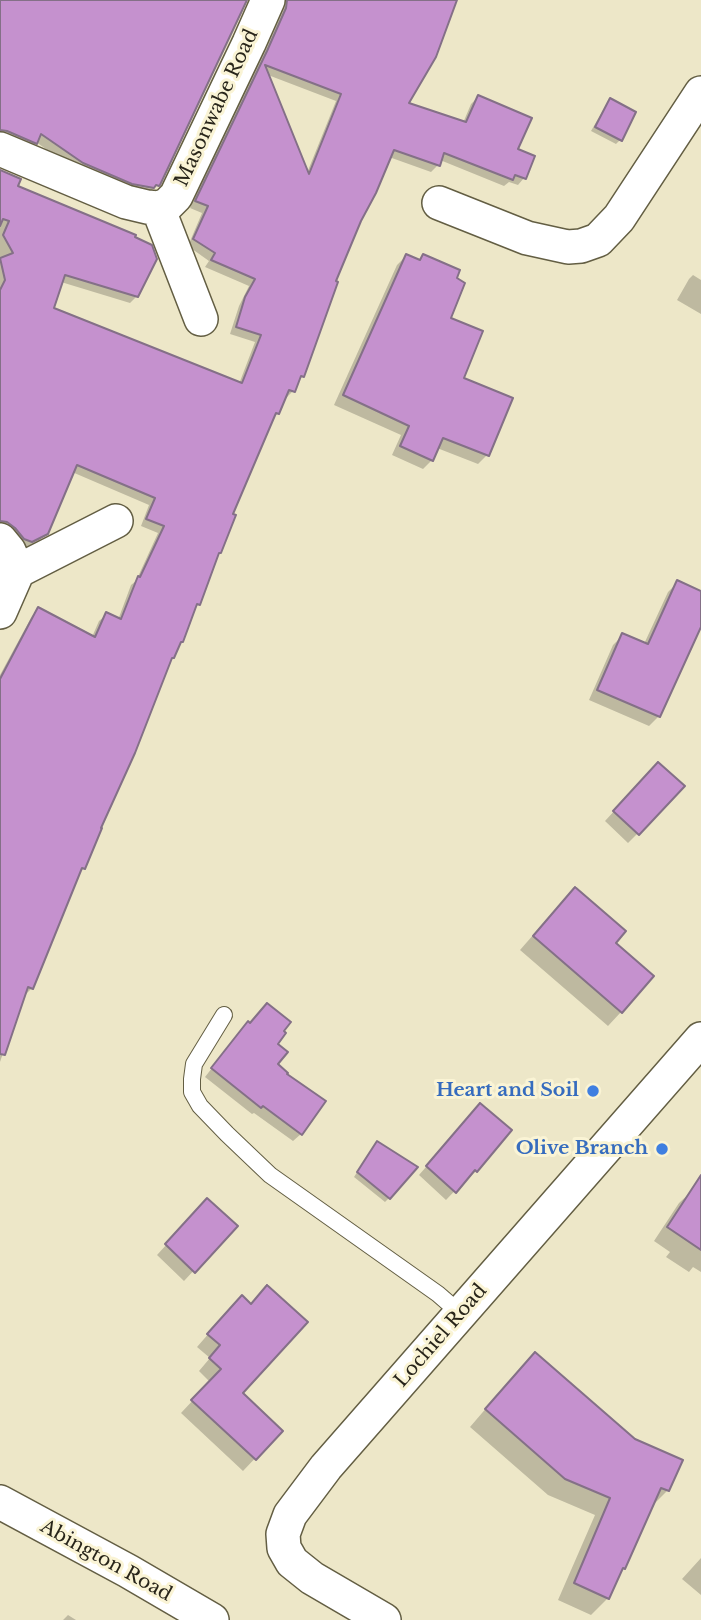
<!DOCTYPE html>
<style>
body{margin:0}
canvas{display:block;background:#ede7c8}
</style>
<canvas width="701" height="1620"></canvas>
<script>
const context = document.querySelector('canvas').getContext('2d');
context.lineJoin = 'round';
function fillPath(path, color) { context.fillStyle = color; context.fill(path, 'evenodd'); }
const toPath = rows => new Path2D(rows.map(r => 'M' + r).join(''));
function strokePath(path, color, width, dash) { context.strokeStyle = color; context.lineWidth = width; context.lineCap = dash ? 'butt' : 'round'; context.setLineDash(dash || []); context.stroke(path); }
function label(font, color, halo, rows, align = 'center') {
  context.font = font + ' "Libre Baskerville",serif'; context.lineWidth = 6; context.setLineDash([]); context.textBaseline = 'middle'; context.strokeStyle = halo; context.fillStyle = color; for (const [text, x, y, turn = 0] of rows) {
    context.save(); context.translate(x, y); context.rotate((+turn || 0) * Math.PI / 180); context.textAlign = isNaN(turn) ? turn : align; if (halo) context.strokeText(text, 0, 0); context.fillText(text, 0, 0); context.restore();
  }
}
fillPath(toPath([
 [0,0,245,0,157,185,150,192,76,170,36,142,28,150,0,138],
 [279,0,456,0,406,104,463,123,471,104,478,97,516,150,524,178,518,185,509,182,504,186,440,160,438,165,431,172,389,157,360,220,334,282,302,376,297,381,293,391,286,398,284,397,278,413,271,419,254,458,198,604,193,610,173,657,169,661,83,868,77,874,32,988,25,995,23,994,0,1062,0,675,32,616,39,609,92,637,99,621,106,615,118,620,131,585,136,581,158,533,141,526,149,505,72,472,46,533,39,541,24,548,0,529,0,187,137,296,130,303,61,282,52,309,239,384,255,342,230,334,239,306,249,286,205,267,209,261,188,246,202,213,190,208,279,16,281,5],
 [268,75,336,101,307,173],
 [610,100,620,140,616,144,591,131,606,105],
 [406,256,418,261,423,256,449,319,462,379,487,455,478,464,437,448,432,460,423,469,392,455,401,435,334,405,397,265],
 [693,275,701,280,701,314,677,300,689,279],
 [678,582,701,593,701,623,659,716,649,726,589,700,613,645,623,635,644,644,668,592],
 [649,773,638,833,628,843,605,821],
 [562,902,614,944,621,1012,608,1026,520,950],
 [241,1031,275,1045,275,1065,301,1134,293,1141,254,1113,252,1114,205,1077],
 [472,1114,476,1171,468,1179,467,1178,446,1200,419,1175],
 [373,1147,389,1198,385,1202,354,1177],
 [693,1190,701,1195,701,1272,693,1267,689,1272,666,1257,670,1252,654,1241,679,1203],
 [198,1210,235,1226,184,1281,157,1255],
 [230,1309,241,1393,281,1431,243,1471,181,1413,210,1382,199,1371,210,1358,197,1347],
 [535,1354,668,1490,650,1508,624,1568,618,1574,608,1598,591,1615,558,1600,595,1515,548,1495,470,1427,518,1371],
 [701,1558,701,1595,682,1579],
 [68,1615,76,1620,63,1620]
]), '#0003');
const building = toPath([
 [0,0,247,0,160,185,159,186,156,185,154,188,132,184,83,163,41,134,37,144,7,131,0,130,0,0],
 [287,0,457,0,436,57,409,103,466,122,478,95,532,118,518,149,535,156,526,179,515,175,513,180,444,153,440,166,394,150,376,193,361,221,336,281,338,282,304,377,301,376,295,392,289,390,279,414,276,413,233,514,236,515,221,553,219,553,200,605,197,604,183,642,181,642,174,658,172,658,135,753,101,828,102,828,85,869,82,868,33,989,28,987,5,1055,0,1054,0,679,38,607,95,637,106,612,121,619,138,576,140,577,164,526,146,519,155,498,77,465,48,534,32,542,24,539,15,528,7,522,0,521,0,290,5,280,0,258,13,253,3,235,9,221,3,219,0,226,0,170,21,179,18,186,136,235,135,237,152,245,157,259,138,297,65,275,54,308,242,383,261,335,236,327,245,297,255,279,211,260,215,253,193,239,208,206,195,201,267,51,286,8,287,0],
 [265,65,341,94,309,174,265,65],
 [610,98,636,112,622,141,595,127,610,98],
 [406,254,420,260,423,254,460,270,457,278,465,283,451,318,483,331,464,378,513,398,489,456,443,438,433,461,400,446,409,426,343,395,406,254],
 [677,580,701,591,701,627,660,717,597,690,622,633,648,644,677,580],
 [658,762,685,786,639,835,613,811,658,762],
 [575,887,626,931,616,943,654,976,622,1013,533,936,575,887],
 [267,1003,291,1022,284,1031,286,1033,278,1044,288,1052,278,1064,288,1073,287,1074,326,1101,302,1135,263,1106,261,1108,211,1068,248,1021,250,1023,267,1003],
 [480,1103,512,1130,477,1172,475,1170,456,1193,426,1166,480,1103],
 [377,1141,418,1167,390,1199,357,1172,377,1141],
 [701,1175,701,1250,667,1227,701,1175],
 [207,1198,238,1226,195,1273,165,1244,207,1198],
 [267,1285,308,1322,243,1393,283,1431,256,1460,191,1400,221,1369,209,1358,220,1345,207,1334,242,1295,251,1304,267,1285],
 [535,1352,635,1439,683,1460,669,1491,661,1488,625,1569,623,1568,609,1599,574,1583,610,1498,565,1479,485,1409,535,1352]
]);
fillPath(building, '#c591ce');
strokePath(building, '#847087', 2);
const service = toPath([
 [224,1015,194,1064,192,1079,192,1092,200,1106,227,1134,270,1175,438,1294,461,1314]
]);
const minor = toPath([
 [0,149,126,202,147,207,158,208,167,205,176,196,249,43,268,0],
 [439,203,527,238,568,247,581,246,598,240,619,218,701,93],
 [158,208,201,319],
 [0,540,9,551,18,571,0,612],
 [18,571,116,521],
 [0,1502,128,1571,212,1620],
 [384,1620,312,1578,292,1562,284,1548,283,1534,290,1515,326,1467,701,1039]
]);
strokePath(service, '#635e43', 18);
strokePath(minor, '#635e43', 36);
strokePath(service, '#fff', 16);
strokePath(minor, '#fff', 33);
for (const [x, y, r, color] of [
 [593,1091,7,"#3f7fe0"],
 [662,1149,7,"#3f7fe0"]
]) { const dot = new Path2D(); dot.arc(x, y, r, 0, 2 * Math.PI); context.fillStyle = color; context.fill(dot); strokePath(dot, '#faf4d5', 2.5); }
label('19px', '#28251a', '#faf4d5', [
 ["Masonwabe Road",217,108,-65],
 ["Lochiel Road",441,1336,-49],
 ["Abington Road",106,1561,29]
]);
label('bold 19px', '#366cbe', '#faf4d5', [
 ["Heart and Soil",579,1091],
 ["Olive Branch",648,1149]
], 'right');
</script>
